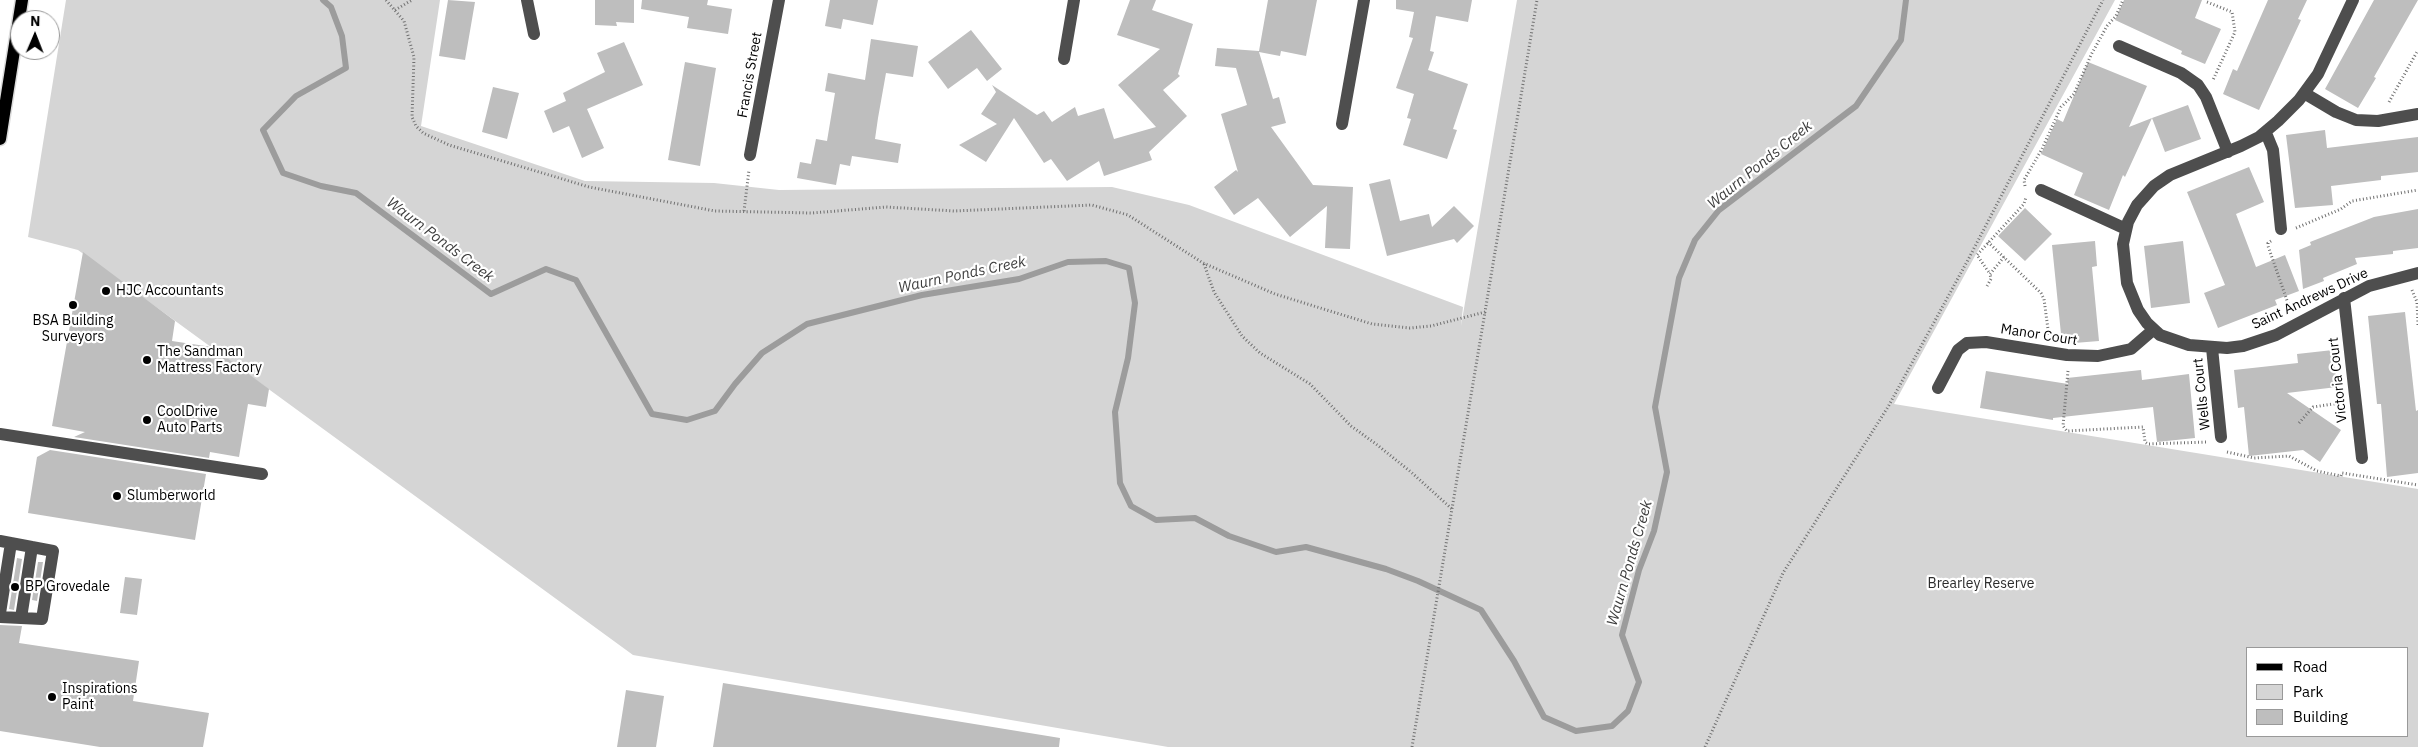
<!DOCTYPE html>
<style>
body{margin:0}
#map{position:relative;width:2418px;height:747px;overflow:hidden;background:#fff;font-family:"IBM Plex Sans",sans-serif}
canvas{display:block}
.legend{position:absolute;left:2246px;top:647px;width:162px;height:90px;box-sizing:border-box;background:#fff;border:1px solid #999;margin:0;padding:6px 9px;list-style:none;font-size:15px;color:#000}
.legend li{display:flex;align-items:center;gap:10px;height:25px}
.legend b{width:25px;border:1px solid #999}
.north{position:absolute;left:10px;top:10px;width:50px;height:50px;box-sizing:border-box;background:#fff;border:1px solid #999;border-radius:50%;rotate:1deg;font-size:14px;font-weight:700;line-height:20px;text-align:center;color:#000}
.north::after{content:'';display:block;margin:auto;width:18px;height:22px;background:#000;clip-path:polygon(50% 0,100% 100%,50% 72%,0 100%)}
</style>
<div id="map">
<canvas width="2418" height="747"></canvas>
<ul class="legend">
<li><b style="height:6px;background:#000"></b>Road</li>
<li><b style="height:14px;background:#d5d5d5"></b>Park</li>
<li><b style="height:14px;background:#bebebe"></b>Building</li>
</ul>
<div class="north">N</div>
</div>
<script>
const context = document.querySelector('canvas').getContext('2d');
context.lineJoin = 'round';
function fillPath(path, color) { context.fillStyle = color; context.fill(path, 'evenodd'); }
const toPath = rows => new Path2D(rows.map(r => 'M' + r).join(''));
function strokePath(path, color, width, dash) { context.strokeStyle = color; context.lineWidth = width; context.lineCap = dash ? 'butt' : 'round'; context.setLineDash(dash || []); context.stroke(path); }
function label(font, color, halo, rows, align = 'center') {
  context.font = font + ' "IBM Plex Sans",sans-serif'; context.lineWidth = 4.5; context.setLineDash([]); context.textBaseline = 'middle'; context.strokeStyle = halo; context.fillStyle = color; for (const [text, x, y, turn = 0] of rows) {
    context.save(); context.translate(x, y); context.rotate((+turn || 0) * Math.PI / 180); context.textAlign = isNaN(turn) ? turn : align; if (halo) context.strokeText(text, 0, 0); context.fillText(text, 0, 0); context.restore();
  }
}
fillPath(toPath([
 [66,0,440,0,421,126,585,181,714,183,779,190,1112,187,1189,205,1463,307,1461,326,1517,0,2115,0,1894,404,2418,489,2418,747,1168,747,633,655,78,250,28,237],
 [2247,648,2407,648,2407,736,2247,736]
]), '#d5d5d5');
strokePath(toPath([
 [323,0,331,7,342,36,346,68,296,96,263,130,283,173,321,186,356,193,491,294,546,269,576,280,652,414,687,420,715,411,735,384,762,353,807,324,922,295,1019,279,1068,262,1106,261,1129,268,1135,303,1128,358,1115,412,1120,483,1131,506,1156,520,1195,518,1229,536,1276,552,1306,547,1386,569,1418,581,1481,610,1514,661,1544,717,1576,731,1612,726,1628,711,1639,682,1622,635,1639,570,1654,531,1667,472,1655,407,1679,278,1695,240,1719,210,1856,106,1901,40,1906,0]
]), '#9c9c9c', 6);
fillPath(toPath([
 [448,0,475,2,465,60,439,56],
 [595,0,634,0,634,23,616,22,617,26,595,25],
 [642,0,708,0,707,5,732,9,728,34,687,28,689,17,641,9],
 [830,0,878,0,873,25,843,19,841,29,825,26],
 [1130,0,1156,0,1152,10,1193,24,1178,74,1180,76,1163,90,1187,116,1149,152,1152,160,1104,176,1099,161,1067,181,1051,159,1044,163,1014,118,986,162,959,145,997,124,981,114,996,92,992,85,1037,115,1044,111,1052,122,1075,107,1078,116,1104,108,1114,139,1156,127,1118,85,1160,49,1117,35],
 [1268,0,1317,0,1306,56,1281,51,1280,56,1259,52,1273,99,1279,97,1286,123,1271,127,1313,185,1353,187,1350,249,1325,248,1327,206,1290,237,1258,198,1234,215,1214,187,1236,170,1238,172,1221,114,1247,105,1236,68,1215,66,1217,48,1259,51],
 [1396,0,1472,0,1468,22,1436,16,1430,51,1434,52,1428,70,1468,84,1453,129,1457,130,1447,159,1403,145,1411,119,1407,118,1414,94,1396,88,1413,38,1409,37,1414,12,1396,9],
 [2124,0,2202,0,2195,18,2221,29,2205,64,2181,54,2182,51,2115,20],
 [2268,0,2307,0,2298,19,2301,20,2259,110,2223,94,2233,69,2237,71],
 [2374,0,2418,0,2374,77,2376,78,2358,108,2325,89],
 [971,30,1002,69,987,81,977,68,948,89,928,62],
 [871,39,918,46,913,77,886,73,878,118,875,139,901,144,898,163,852,156,850,166,840,164,836,185,797,178,800,162,811,164,816,139,827,141,835,93,825,91,828,73,865,80],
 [624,42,643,85,587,109,604,148,582,158,569,126,553,133,544,111,566,101,563,93,605,72,597,53],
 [685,62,716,68,700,166,668,160],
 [2088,62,2147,86,2129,127,2152,118,2125,177,2123,175,2109,210,2074,195,2083,173,2041,154,2057,119,2063,122],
 [493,87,519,93,507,139,482,132],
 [2188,105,2201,139,2165,152,2152,118],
 [2325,130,2327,148,2418,137,2418,172,2381,176,2381,180,2331,186,2333,205,2295,208,2286,135],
 [2249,167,2264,202,2236,214,2256,267,2285,255,2299,291,2275,300,2277,305,2218,328,2204,293,2225,285,2187,192],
 [1390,179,1400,221,1429,214,1432,227,1454,206,1474,226,1457,243,1454,239,1387,256,1369,184],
 [2025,208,2052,234,2025,261,1998,236],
 [2418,209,2418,248,2393,251,2393,254,2355,258,2357,264,2323,278,2324,281,2303,289,2299,250,2311,245,2310,242,2374,217],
 [2095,241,2097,266,2092,267,2099,341,2062,344,2052,245],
 [2183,241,2190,303,2151,308,2144,246],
 [83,252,175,321,172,341,212,347,269,389,266,407,248,404,239,457,210,452,209,458,74,437,85,432,52,426],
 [2405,312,2416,411,2418,410,2418,473,2387,477,2381,404,2377,404,2368,316],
 [2333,350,2337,387,2287,393,2341,430,2320,462,2303,450,2249,456,2244,407,2238,408,2234,370,2298,363,2297,354],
 [2141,370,2142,380,2189,374,2195,438,2157,442,2153,407,2053,418,2053,420,1980,408,1986,371,2068,384,2067,378],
 [50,450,206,474,195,540,28,513,37,457],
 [17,558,22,559,14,610,9,609],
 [38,562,43,562,37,601,32,600],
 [125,577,142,579,137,615,120,613],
 [0,625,22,626,19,643,139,661,133,701,209,713,203,747,100,747,0,731],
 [723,683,1060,738,1059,747,713,747],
 [626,690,664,696,656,747,617,747]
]), '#bebebe');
const major = toPath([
 [0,139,22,0]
]);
strokePath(major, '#dbdbdb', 15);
strokePath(toPath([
 [386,0,404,21,414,57,412,117,416,126,423,133,449,145,589,187,715,211,812,213,886,207,954,211,1092,205,1128,215,1203,263,1275,294,1372,324,1410,328,1431,326,1485,312,1537,0],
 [2207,2,2232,12,2235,32,2213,80],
 [395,10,412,0],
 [2389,102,2418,50],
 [2025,186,2024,180,2042,149,2061,107,2074,94,2091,55,2107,26,2116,16,2123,0],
 [744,211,749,170],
 [2296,228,2341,209,2352,201,2418,190],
 [2271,241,2268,243,2268,246,2290,309],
 [1988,242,2041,293,2044,299,2049,337],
 [2004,257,1990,274,1977,255,2024,204,2026,197],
 [1204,264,1214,292,1242,336,1260,353,1310,384,1351,426,1376,444,1411,472,1452,509],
 [1987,286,1991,279,1990,274],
 [2412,290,2417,302,2418,325],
 [2068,371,2063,426,2067,431,2143,427,2145,442,2148,444,2207,442],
 [2299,423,2313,407,2340,403],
 [2227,452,2254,458,2289,456,2317,471,2341,476,2342,473,2418,485],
 [1412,747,1485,312],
 [1705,747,1783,573,1888,407,1969,258,2103,0]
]), '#707070', 3, [1, 2.5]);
strokePath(toPath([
 [527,0,534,34],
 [2353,0,2318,74,2299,100,2278,121,2259,137,2241,146,2170,175,2154,186,2137,205,2128,222,2123,244,2127,283,2138,310,2147,323,2160,335,2189,345,2227,348,2243,346,2276,335,2369,286,2418,273],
 [2119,46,2181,73,2198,85,2206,97,2228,152],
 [1064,59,1074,0],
 [2304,93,2336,112,2356,120,2378,121,2418,114],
 [1342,124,1364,0],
 [2266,133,2273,150,2281,229],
 [750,155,779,0],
 [2041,190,2126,229],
 [2344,298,2362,458],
 [2212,348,2221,437],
 [1938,388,1958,350,1967,343,1986,342,2067,355,2098,356,2131,349,2153,330],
 [0,434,262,474],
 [0,541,53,551,42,619,0,617],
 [0,613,11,543],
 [21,618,32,547]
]), '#4e4e4e', 12);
strokePath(major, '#000', 12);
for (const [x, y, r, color] of [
 [106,291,5,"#000"],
 [73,305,5,"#000"],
 [147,360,5,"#000"],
 [147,420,5,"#000"],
 [117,496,5,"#000"],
 [15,587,5,"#000"],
 [52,697,5,"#000"]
]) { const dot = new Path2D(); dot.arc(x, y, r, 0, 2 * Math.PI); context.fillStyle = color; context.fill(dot); strokePath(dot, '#fff', 2); }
label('14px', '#000', '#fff', [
 ["Francis Street",750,75,-80],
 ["Saint Andrews Drive",2310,299,-25],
 ["Manor Court",2039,335,9],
 ["Victoria Court",2338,380,-96],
 ["Wells Court",2202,394,-96]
]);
label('14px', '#000', '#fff', [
 ["HJC Accountants",116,291],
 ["BSA Building",73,321,"center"],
 ["Surveyors",73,337,"center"],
 ["The Sandman",157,352],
 ["Mattress Factory",157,368],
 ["CoolDrive",157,412],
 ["Auto Parts",157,428],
 ["Slumberworld",127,496],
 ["BP Grovedale",25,587],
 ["Inspirations",62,689],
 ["Paint",62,705]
], 'left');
label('14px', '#2c2c2c', '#fff', [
 ["Brearley Reserve",1981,584]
]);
label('italic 15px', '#3d3d3d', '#fff', [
 ["Waurn Ponds Creek",1760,165,-39],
 ["Waurn Ponds Creek",440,240,37],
 ["Waurn Ponds Creek",962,275,-12],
 ["Waurn Ponds Creek",1630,563,-74]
]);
</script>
